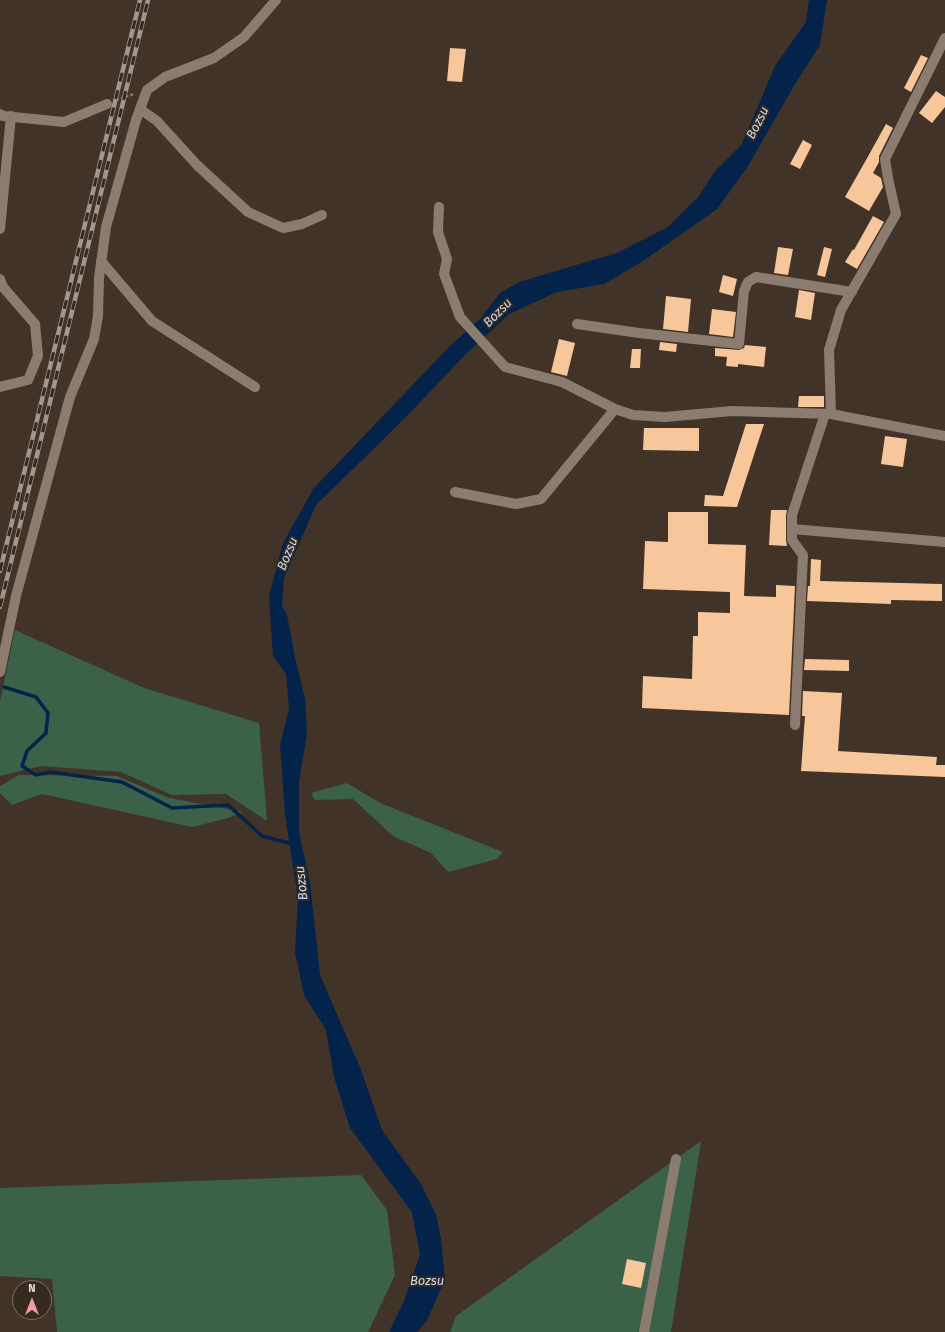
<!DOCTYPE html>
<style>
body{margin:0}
#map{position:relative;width:945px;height:1332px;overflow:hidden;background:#413328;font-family:"Fira Sans",sans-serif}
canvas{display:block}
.north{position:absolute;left:12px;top:1280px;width:40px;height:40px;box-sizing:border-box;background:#36291e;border:1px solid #7a6f66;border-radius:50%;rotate:0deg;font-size:11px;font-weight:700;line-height:16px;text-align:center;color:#e1d8d1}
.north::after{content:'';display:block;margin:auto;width:14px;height:18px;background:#f39aaa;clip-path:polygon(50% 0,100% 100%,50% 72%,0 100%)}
</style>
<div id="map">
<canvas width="945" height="1332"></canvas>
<div class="north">N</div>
</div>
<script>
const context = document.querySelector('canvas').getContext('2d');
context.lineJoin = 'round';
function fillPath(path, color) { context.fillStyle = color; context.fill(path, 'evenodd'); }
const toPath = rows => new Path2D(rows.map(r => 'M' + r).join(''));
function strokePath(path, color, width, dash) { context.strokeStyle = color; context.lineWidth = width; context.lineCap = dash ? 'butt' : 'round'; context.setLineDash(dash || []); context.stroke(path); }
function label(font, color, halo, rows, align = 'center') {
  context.font = font + ' "Fira Sans",sans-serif'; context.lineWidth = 4; context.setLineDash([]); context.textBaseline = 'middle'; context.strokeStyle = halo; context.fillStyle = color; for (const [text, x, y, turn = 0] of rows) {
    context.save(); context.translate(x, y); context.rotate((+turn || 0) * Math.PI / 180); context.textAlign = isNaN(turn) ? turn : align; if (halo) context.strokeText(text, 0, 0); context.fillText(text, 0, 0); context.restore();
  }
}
fillPath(toPath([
 [15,630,144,688,259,723,267,821,226,794,172,795,121,772,41,766,0,776,0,701],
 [19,775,117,776,169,798,243,812,225,819,192,827,42,794,12,805,0,793,0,786],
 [347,783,380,803,503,852,497,859,448,872,431,853,393,836,353,799,315,800,311,793],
 [701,1141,671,1332,450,1332,456,1316],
 [361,1175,387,1210,395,1275,368,1332,57,1332,52,1279,0,1276,0,1188]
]), '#3b6249');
fillPath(toPath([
 [809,0,827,0,820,45,795,84,748,166,717,209,643,261,604,284,557,292,509,314,464,356,402,421,316,505,284,578,282,606,287,615,295,657,305,699,307,733,299,782,299,832,310,883,320,975,361,1070,382,1130,421,1184,436,1215,441,1239,445,1280,426,1322,417,1332,389,1332,404,1301,420,1255,412,1212,350,1128,334,1077,326,1030,304,995,295,952,298,898,285,815,280,745,289,708,286,674,273,656,269,596,283,543,314,488,449,347,481,318,500,293,519,282,617,253,668,227,699,196,715,171,742,144,775,66,806,22]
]), '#03234a');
strokePath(toPath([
 [4,687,36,697,48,713,46,733,27,751,22,766,36,775,50,772,122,782,172,808,228,805,262,836,293,844]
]), '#03234a', 3.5);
fillPath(toPath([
 [450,48,466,49,462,82,447,81],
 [921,55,928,58,911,92,904,88],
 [936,91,945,97,945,107,932,123,919,113],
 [886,124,893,128,879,156,879,162,873,173,881,178,883,187,869,211,845,197,866,160],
 [803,140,812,145,800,169,790,164],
 [873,216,884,222,857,269,845,262,853,249,854,250],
 [778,247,793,249,788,275,774,273],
 [824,247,832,249,825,277,817,275],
 [723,275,737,279,733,296,719,292],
 [799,290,815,293,811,320,795,317],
 [666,296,691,299,688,332,663,329],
 [712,309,736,312,733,337,709,334],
 [559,339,575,343,567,376,551,372],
 [660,342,677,344,676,352,659,350],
 [745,345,766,347,764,367,738,364,738,367,726,366,727,357,715,356,715,348,739,350,744,348],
 [632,349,641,349,640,368,630,368],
 [799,396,824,396,824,407,798,407],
 [746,424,764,424,737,507,704,506,705,495,723,496],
 [644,428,699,428,699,451,643,450],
 [885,436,907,439,903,467,881,464],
 [771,510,787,510,786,515,786,540,787,546,769,545],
 [668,512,708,512,708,544,746,545,744,596,776,597,776,585,795,586,789,715,642,708,643,676,692,679,693,636,698,636,698,612,730,613,730,592,643,589,645,541,668,542],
 [811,559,821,560,820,581,942,584,942,601,891,600,891,604,807,601,808,586,810,586],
 [805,659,849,660,849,671,804,670],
 [803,691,842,693,838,751,937,757,936,765,945,765,945,777,801,771,805,716,802,716],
 [627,1259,646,1263,641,1288,622,1284]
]), '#f8c69b');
strokePath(toPath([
 [116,100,134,94]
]), '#8a7e75', 2, [3, 2]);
strokePath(toPath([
 [140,109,157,121,197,165,248,212,283,228,302,224,322,215],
 [0,114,3,116,64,122,107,104],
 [439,207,438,232,447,259,444,274,460,317,505,367,562,382,615,409,633,415,665,417,732,411,831,414,945,436],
 [0,229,11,116],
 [101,261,152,321,255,387],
 [0,279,3,287,35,324,38,356,28,380,0,387],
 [577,324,639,333,739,344,744,291,748,282,756,277,852,292],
 [831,414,829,350,841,310,896,214,888,178,885,159,945,38],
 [455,492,516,504,541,499,615,409],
 [792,529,945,542],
 [0,672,16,596,70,397,94,339,98,316,99,278,106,227,136,120,147,90,165,77,214,58,244,37,276,0],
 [795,725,803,555,792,540,792,515,825,414],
 [644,1332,676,1159]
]), '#8b7c6f', 10);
const rail = toPath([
 [0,571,140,0],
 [0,607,148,0]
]);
strokePath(rail, '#a2978e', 4.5);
strokePath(rail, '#36291e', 3, [9]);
label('italic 13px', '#c6dbf6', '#36291e', [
 ["Bozsu",758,123,-63],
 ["Bozsu",498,313,-45],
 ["Bozsu",288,554,-67],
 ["Bozsu",302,883,-96],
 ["Bozsu",427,1281]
]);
</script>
